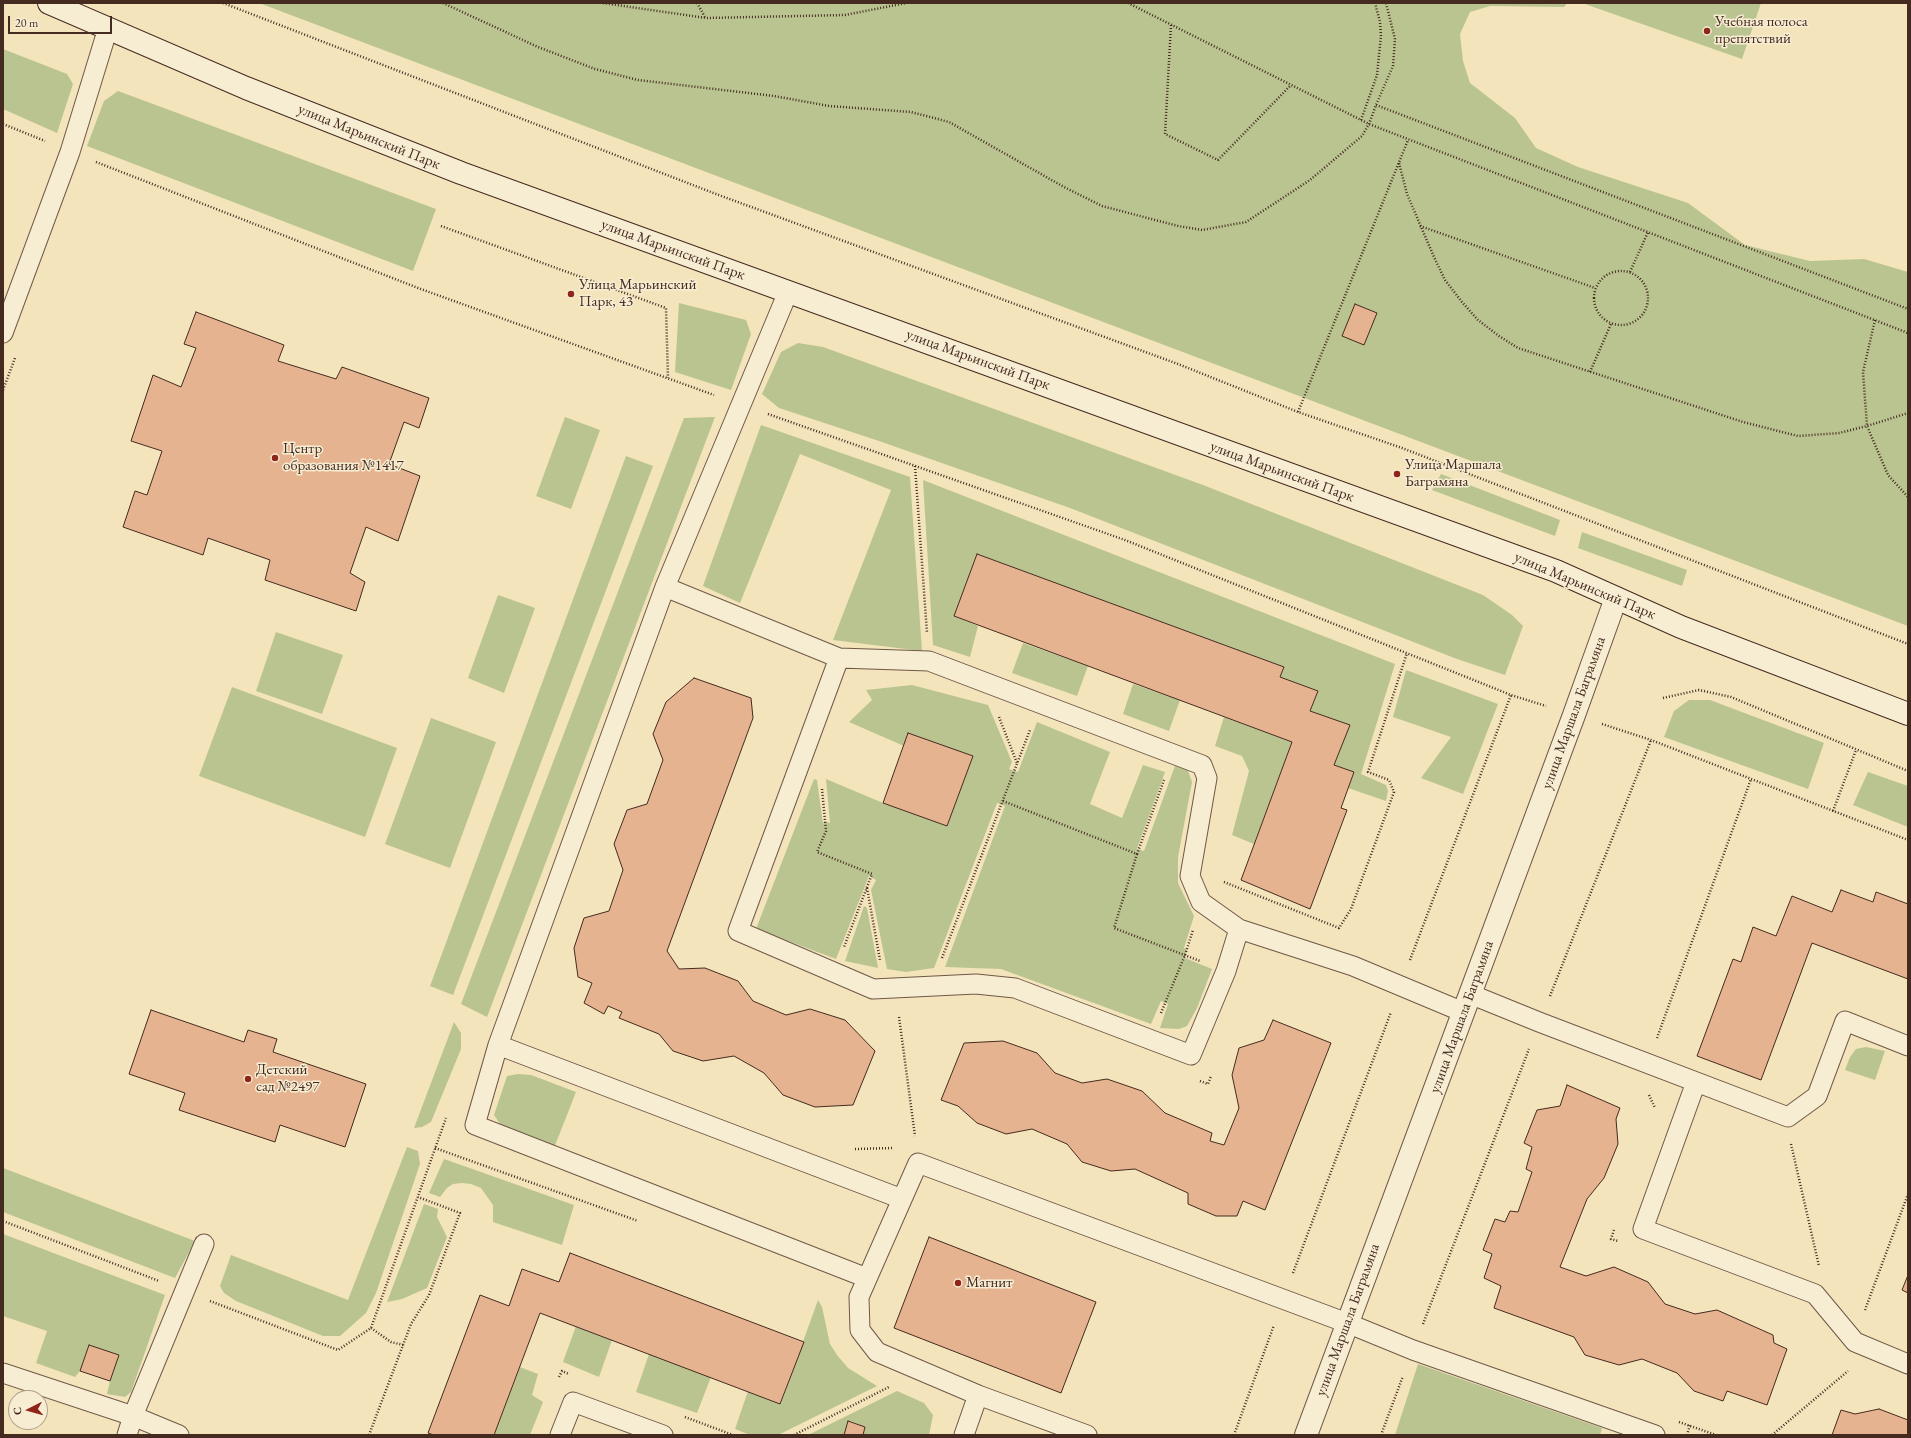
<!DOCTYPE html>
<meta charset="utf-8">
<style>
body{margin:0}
#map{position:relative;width:1911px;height:1438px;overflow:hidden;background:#f3e4bc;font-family:"EB Garamond",serif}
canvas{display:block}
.frame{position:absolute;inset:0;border:4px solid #452a20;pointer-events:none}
.north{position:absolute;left:8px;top:1390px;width:40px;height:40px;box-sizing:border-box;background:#f7edd3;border:1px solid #b09f8b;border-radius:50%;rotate:264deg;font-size:11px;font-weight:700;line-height:16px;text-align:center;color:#452a20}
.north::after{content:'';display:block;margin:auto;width:14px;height:18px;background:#8f2418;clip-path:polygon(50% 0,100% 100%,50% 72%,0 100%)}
.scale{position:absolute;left:8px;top:16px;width:104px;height:18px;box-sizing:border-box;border:2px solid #452a20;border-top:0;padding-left:5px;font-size:12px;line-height:14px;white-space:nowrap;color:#452a20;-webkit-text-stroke:3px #f7edd3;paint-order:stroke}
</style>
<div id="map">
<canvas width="1911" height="1438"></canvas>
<div class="frame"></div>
<div class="north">С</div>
<div class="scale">20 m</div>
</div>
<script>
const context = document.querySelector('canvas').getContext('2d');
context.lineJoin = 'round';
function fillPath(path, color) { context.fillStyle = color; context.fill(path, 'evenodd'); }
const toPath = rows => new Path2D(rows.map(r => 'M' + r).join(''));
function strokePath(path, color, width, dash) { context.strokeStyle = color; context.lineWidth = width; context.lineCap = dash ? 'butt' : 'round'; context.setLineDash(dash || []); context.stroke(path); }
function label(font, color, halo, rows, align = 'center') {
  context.font = font + ' "EB Garamond",serif'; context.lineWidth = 3; context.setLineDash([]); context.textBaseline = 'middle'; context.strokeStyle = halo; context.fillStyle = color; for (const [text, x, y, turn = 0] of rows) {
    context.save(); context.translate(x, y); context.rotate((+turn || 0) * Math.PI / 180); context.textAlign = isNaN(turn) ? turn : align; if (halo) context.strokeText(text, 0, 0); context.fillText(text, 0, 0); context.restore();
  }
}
fillPath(toPath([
 [259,3,1567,3,1564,7,1490,6,1470,12,1460,34,1463,61,1470,83,1515,118,1536,148,1578,167,1688,203,1745,245,1810,261,1864,259,1908,272,1908,626],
 [1582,3,1761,3,1742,59],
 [3,49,67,74,73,84,57,133,3,109],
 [118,91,436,209,413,271,87,146,104,101],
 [679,303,746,320,751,334,731,390,675,372],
 [798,343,823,347,1055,431,1203,485,1483,595,1512,615,1523,626,1505,675,1457,659,1070,508,879,441,779,408,762,394,781,352],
 [565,417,600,430,571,509,536,496],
 [715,417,487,1017,461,1004,684,418],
 [761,425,910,477,922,651,833,640,891,490,800,454,740,603,703,586],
 [626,456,653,466,453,995,430,986],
 [1441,474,1560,520,1555,536,1432,490],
 [923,480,1395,664,1361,774,1386,785,1388,791,1386,801,1348,788,1354,773,1334,765,1349,725,1310,711,1318,691,1280,677,1284,667,977,554,955,616,978,626,970,657,933,645],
 [1582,532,1687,570,1682,586,1578,548],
 [498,595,535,608,504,693,468,678],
 [276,632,343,655,322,714,256,691],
 [1023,643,1088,666,1077,696,1012,673],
 [1406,670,1498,704,1463,794,1421,778,1451,737,1393,717],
 [1133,684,1180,700,1169,731,1123,714],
 [912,685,988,705,1012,762,1009,769,1018,772,1037,722,1110,752,1090,804,1122,818,1143,765,1165,772,1137,849,1144,851,1176,763,1187,768,1192,782,1178,857,1178,883,1194,916,1184,948,1187,950,1185,958,1212,969,1197,1008,1187,1026,1179,1029,1160,1028,1168,1004,1161,1001,1151,1024,1001,969,945,967,1005,806,997,803,934,968,906,972,887,969,871,890,876,880,869,876,836,959,756,929,814,779,817,780,823,824,824,821,830,823,826,779,883,803,947,826,973,756,904,746,849,722,872,700,866,690],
 [232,687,397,748,365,837,199,776],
 [1689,700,1710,700,1824,743,1808,789,1664,737,1674,711],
 [1224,717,1292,742,1254,844,1232,835,1249,771,1242,756,1215,746],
 [431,718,496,742,450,868,385,844],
 [1868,772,1908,786,1908,827,1853,805],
 [864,906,867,908,878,968,845,961],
 [454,1022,461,1033,461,1049,431,1122,422,1127,414,1128],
 [1866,1047,1885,1051,1875,1080,1845,1070,1850,1057,1856,1049],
 [518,1074,531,1075,576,1092,554,1148,502,1127,494,1115,507,1076],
 [407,1147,418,1151,420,1164,376,1293,366,1313,340,1336,323,1336,236,1301,224,1293,220,1286,231,1255,348,1300],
 [444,1159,574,1205,562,1245,493,1222,493,1205,481,1188,471,1184,462,1183,453,1184,447,1188,440,1197,429,1193],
 [3,1168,195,1241,175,1278,3,1212],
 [424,1204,438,1209,437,1217,447,1237,427,1288,402,1299,387,1302],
 [3,1234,165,1295,131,1392,125,1397,107,1394,110,1381,118,1355,89,1345,80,1371,75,1377,36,1363,47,1331,3,1316],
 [818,1300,822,1307,830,1344,837,1355,848,1368,877,1386,778,1435,750,1435,735,1429,748,1391,781,1403],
 [576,1326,612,1340,599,1377,563,1362],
 [649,1354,711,1377,697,1413,636,1392],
 [1418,1364,1602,1428,1600,1435,1395,1435],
 [520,1367,538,1374,532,1395,543,1402,530,1435,494,1435],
 [897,1391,924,1403,933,1415,929,1435,863,1435,865,1427,849,1421,844,1435,808,1435]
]), '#bac491');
const building = toPath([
 [1355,304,1377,313,1364,345,1342,336,1355,304],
 [196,312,284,345,278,361,336,379,342,367,429,398,419,428,404,422,389,464,420,476,398,541,366,527,350,573,365,582,356,611,265,580,270,560,208,538,203,555,123,527,135,491,147,495,162,451,131,441,153,375,181,387,196,348,184,344,196,312],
 [977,554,1284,667,1280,677,1318,691,1310,711,1350,725,1334,765,1354,772,1341,808,1347,810,1310,909,1241,880,1292,742,954,616,977,554],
 [694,678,751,698,753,718,667,951,679,969,705,968,738,981,753,1001,786,1015,810,1009,845,1020,875,1051,853,1105,815,1107,783,1095,764,1073,734,1056,703,1061,673,1051,659,1034,619,1018,622,1012,608,1006,604,1014,584,1003,592,983,578,977,574,948,584,918,609,911,623,870,614,844,627,810,647,804,663,760,653,734,666,702,694,678],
 [908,733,973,756,947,826,883,803,908,733],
 [1841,890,1873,902,1876,892,1908,904,1908,979,1812,943,1761,1080,1697,1056,1733,959,1741,962,1753,927,1776,936,1792,896,1832,912,1841,890],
 [151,1010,244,1042,248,1030,277,1039,273,1052,366,1084,345,1147,280,1125,275,1142,179,1110,185,1093,129,1074,151,1010],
 [1273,1020,1331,1043,1265,1210,1243,1201,1237,1216,1216,1216,1188,1204,1188,1193,1135,1169,1111,1171,1082,1162,1067,1144,1032,1129,1006,1134,977,1123,958,1106,941,1100,964,1043,1003,1041,1037,1053,1055,1073,1082,1083,1107,1079,1142,1091,1165,1113,1212,1133,1210,1141,1224,1145,1239,1108,1232,1075,1239,1048,1264,1040,1273,1020],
 [1567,1085,1620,1108,1616,1119,1618,1144,1604,1178,1587,1199,1560,1267,1586,1276,1614,1267,1648,1282,1665,1304,1695,1314,1717,1310,1773,1335,1774,1343,1787,1349,1767,1405,1727,1391,1723,1401,1694,1391,1677,1373,1642,1359,1619,1365,1585,1355,1574,1337,1494,1308,1501,1286,1484,1278,1492,1254,1483,1250,1495,1219,1505,1222,1510,1211,1518,1212,1532,1172,1526,1169,1532,1147,1524,1143,1537,1110,1560,1106,1567,1085],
 [929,1237,1096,1302,1061,1393,894,1328,929,1237],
 [570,1253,804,1342,780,1404,540,1313,494,1435,434,1435,428,1433,480,1295,509,1306,522,1269,559,1282,570,1253],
 [1908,1275,1908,1293,1902,1290,1908,1275],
 [89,1345,119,1355,110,1381,80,1371,89,1345],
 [1879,1409,1908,1420,1908,1435,1832,1435,1841,1410,1855,1414,1879,1409],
 [848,1421,865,1427,863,1435,844,1435,848,1421]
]);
fillPath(building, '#e5b38f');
strokePath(building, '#452a20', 1);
const lane = toPath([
 [3,333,70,152,108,28],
 [665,587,839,658,929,661,1202,765,1207,778,1190,876,1201,902,1239,929,1353,966,1463,1012],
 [839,658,738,931,873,989,976,984,1015,988,1191,1055,1226,971,1239,929],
 [1470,994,1539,1022,1788,1117,1817,1096,1845,1021,1908,1046],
 [498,1045,665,587,788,292],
 [1696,1082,1643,1229,1815,1294,1855,1342,1908,1364],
 [867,1278,475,1125,498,1045,902,1199],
 [3,1373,133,1416,127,1435],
 [978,1395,877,1352,860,1330,859,1297,918,1163,1347,1323,1413,1350,1655,1435],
 [179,1435,133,1416,204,1244],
 [560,1435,573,1402,663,1435],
 [964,1435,978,1395,1087,1435]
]);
const street = toPath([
 [1306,1435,1574,715,1616,598]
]);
const secondary = toPath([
 [49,3,246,88,461,173,1556,571,1681,627,1908,714]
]);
strokePath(lane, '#705847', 21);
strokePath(street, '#705847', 24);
strokePath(secondary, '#452a20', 24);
strokePath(toPath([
 [223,3,716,194,1178,364,1298,412,1402,448,1908,644],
 [443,3,538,47,595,69,638,80,774,96,829,106,911,112,949,122,1064,187,1102,206,1178,226,1202,230,1246,222,1310,180,1362,136,1369,124,1376,105,1393,66,1395,39,1386,3],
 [603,3,706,18,845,15,906,3],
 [697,3,705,17],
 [1128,3,1369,124,1908,333],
 [1171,25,1165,134,1218,160,1291,85],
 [1376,105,1908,309],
 [1361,120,1377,75,1379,55,1381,36,1380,22,1375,3],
 [3,124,45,141],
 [96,162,418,288,714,395],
 [1399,163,1407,194,1434,257,1445,280,1462,302,1478,320,1499,336,1518,348,1743,422,1798,436,1839,433,1867,426,1908,413],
 [441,226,666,308,668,378],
 [1420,226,1595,288],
 '1594 298a27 27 0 1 1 54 0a27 27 0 1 1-54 0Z',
 [1630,272,1648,232],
 [1875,320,1863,372,1867,426,1888,475,1908,497],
 [1590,372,1611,324],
 [3,390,15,358],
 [1298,412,1408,140],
 [768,414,1125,540,1511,695,1546,706],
 [915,466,927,633],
 [1663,698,1699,690,1731,697,1908,771],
 [999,717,1017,763],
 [1602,724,1651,740,1908,840],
 [822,789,826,831,817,852,872,874,844,947],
 [1003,801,1137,854,1164,780],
 [1833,811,1856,750],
 [1137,854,1114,928,1200,961],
 [1224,882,1339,928,1351,909,1394,792,1389,780,1368,772,1407,653],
 [867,888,880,960],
 [942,958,1030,730],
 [1410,960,1511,695],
 [1550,996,1651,740],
 [1161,1013,1185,955,1193,930],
 [899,1017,915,1136],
 [1657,1038,1751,779],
 [1200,1081,1208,1084,1211,1076],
 [1649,1095,1655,1108],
 [1791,1144,1819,1266],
 [435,1148,638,1221],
 [855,1149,893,1148],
 [3,1221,159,1281],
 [1614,1230,1611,1239,1618,1241],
 [1293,1273,1391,1012],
 [210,1301,338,1350,371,1328,446,1118],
 [1865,1310,1908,1194],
 [1423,1324,1529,1049],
 [371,1328,391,1342,403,1345],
 [559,1377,562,1371,569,1374],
 [685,1417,733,1435],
 [1679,1422,1716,1435],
 [369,1435,411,1324,429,1295,460,1213,418,1197],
 [794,1435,889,1387],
 [1234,1435,1274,1325],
 [1381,1435,1403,1376],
 [1687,1435,1690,1425],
 [1772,1435,1848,1371]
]), '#452a20', 2.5, [1, 2]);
strokePath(lane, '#f7edd3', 19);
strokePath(street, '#f7edd3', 22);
strokePath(secondary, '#f7edd3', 22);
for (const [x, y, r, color] of [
 [1707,31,4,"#8f2418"],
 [571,294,4,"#8f2418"],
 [275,458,4,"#8f2418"],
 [1397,474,4,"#8f2418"],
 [248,1079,4,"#8f2418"],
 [958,1283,4,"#8f2418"]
]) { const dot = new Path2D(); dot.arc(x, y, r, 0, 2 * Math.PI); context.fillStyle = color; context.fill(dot); strokePath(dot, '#f7edd3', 1.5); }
label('15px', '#452a20', '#f7edd3', [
 ["Учебная полоса",1715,22],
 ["препятствий",1715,39],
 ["Улица Марьинский",579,285],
 ["Парк, 43",579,302],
 ["Центр",283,449],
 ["образования №1417",283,466],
 ["Улица Маршала",1405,465],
 ["Баграмяна",1405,482],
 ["Детский",256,1070],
 ["сад №2497",256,1087],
 ["Магнит",966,1283]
], 'left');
label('15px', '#452a20', '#f7edd3', [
 ["улица Марьинский Парк",369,137,22],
 ["улица Марьинский Парк",673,250,20],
 ["улица Марьинский Парк",978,360,20],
 ["улица Марьинский Парк",1282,472,20],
 ["улица Марьинский Парк",1585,586,23],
 ["улица Маршала Баграмяна",1574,713,-70],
 ["улица Маршала Баграмяна",1462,1017,-70],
 ["улица Маршала Баграмяна",1348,1320,-70]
]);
</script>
